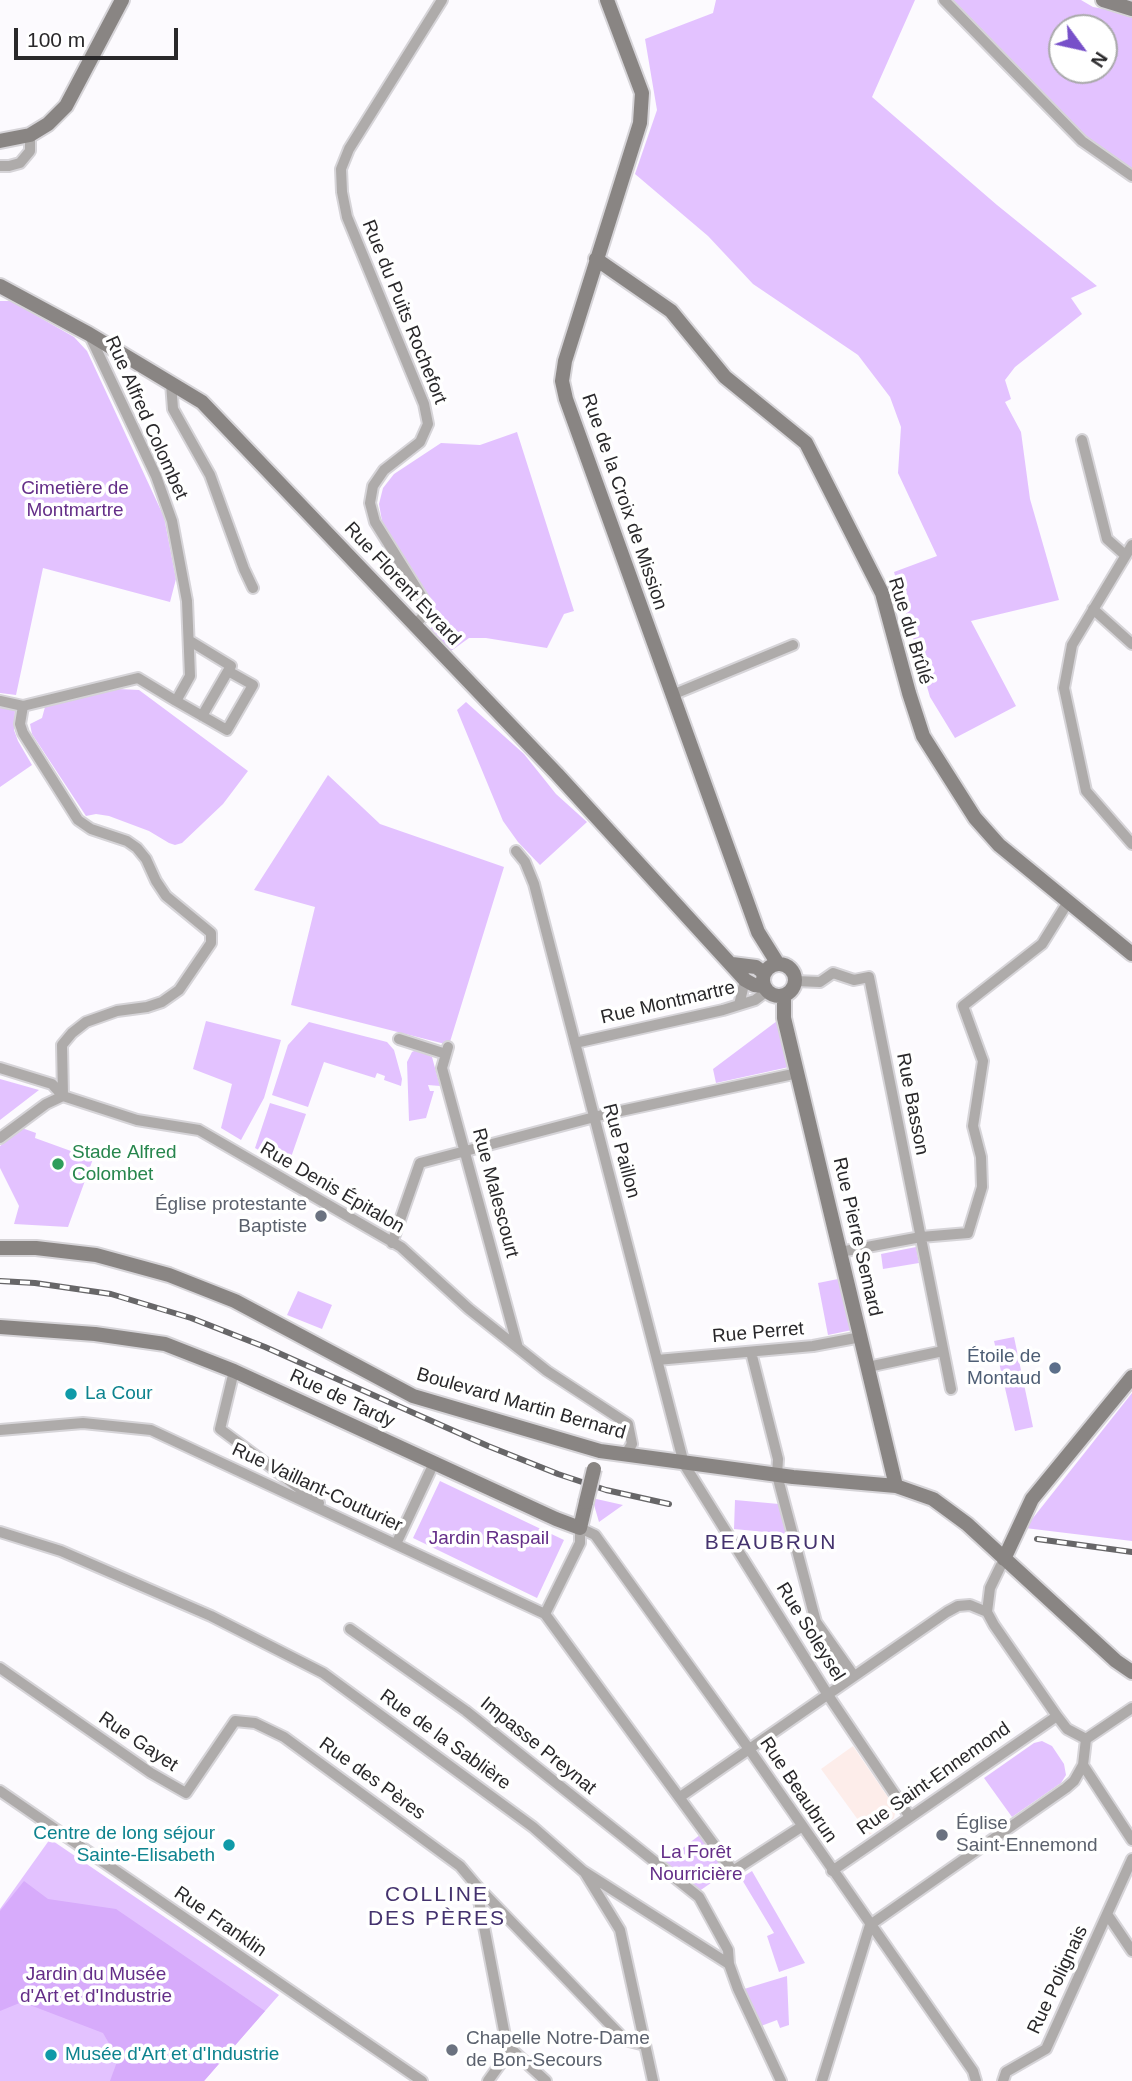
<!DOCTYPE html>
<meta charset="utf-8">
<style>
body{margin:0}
#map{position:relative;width:1132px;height:2081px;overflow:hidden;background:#fcfafe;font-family:Helvetica,sans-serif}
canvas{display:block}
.north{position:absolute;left:1048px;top:14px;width:70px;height:70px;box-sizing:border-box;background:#fff;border:2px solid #a9a9aa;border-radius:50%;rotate:123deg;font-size:19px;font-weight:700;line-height:28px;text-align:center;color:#29282a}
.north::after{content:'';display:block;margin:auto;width:24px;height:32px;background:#7750c9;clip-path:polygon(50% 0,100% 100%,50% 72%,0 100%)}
.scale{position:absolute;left:14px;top:28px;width:164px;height:32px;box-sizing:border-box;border:4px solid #29282a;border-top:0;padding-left:9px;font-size:21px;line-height:24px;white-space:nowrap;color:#29282a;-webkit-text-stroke:5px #fff;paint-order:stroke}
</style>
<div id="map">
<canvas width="1132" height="2081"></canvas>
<div class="north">N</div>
<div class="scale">100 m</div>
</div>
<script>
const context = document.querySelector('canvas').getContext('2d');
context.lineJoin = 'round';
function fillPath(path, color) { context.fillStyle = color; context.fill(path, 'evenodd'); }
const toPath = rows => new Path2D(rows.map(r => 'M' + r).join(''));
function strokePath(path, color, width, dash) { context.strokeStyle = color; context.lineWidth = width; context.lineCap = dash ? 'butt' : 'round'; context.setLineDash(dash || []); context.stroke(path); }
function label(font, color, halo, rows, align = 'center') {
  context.font = font + ' Helvetica,sans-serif'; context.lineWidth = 7; context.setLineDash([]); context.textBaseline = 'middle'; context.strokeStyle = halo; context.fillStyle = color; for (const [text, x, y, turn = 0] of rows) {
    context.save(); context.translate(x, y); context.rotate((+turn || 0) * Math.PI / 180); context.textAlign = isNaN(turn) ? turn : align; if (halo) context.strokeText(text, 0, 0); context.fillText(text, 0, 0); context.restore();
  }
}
fillPath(toPath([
 [853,1746,896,1809,894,1818,869,1835,821,1769]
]), '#fdedea');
fillPath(toPath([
 [716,0,915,0,872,97,997,205,1097,286,1071,298,1082,314,1015,367,1005,380,1011,399,1005,402,1021,432,1030,499,1059,600,971,621,1016,706,955,738,930,697,894,572,937,556,898,473,901,427,890,397,858,355,753,284,708,236,635,174,657,110,645,39,713,13],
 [952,0,1081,0,1093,7,1132,14,1132,169,1078,131],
 [1062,28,1104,28,1104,70,1062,70],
 [0,301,11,301,74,337,87,351,164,517,176,579,170,602,43,568,16,695,0,693],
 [517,432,574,611,564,614,547,648,486,638,469,638,451,651,431,629,434,604,382,521,379,504,383,488,394,474,441,443,480,445],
 [118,689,139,690,248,771,223,804,182,843,175,845,169,843,149,831,109,816,96,814,86,816,32,734,30,724,42,718,45,707],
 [466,702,524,754,556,794,587,822,540,865,518,842,503,821,457,710],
 [0,706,15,710,14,730,18,741,32,765,0,787],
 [328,775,380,824,504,867,449,1045,291,1005,315,907,254,890],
 [206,1021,281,1040,264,1098,241,1140,221,1128,232,1084,193,1069],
 [777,1021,789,1067,716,1083,713,1069],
 [309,1022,387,1042,394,1050,402,1079,401,1086,384,1080,385,1076,377,1073,375,1078,324,1062,308,1107,272,1095,288,1045],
 [416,1050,432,1057,440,1086,428,1085,430,1091,434,1091,426,1118,409,1121,407,1062,412,1052],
 [0,1079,39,1090,0,1120],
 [270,1103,306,1114,288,1166,255,1148],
 [22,1128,36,1133,35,1138,93,1159,68,1227,14,1224,19,1206,0,1168,0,1146],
 [916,1247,919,1263,883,1269,881,1254],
 [838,1279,852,1330,828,1335,818,1283],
 [298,1291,332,1305,322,1329,287,1315],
 [1014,1337,1033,1427,1015,1431,994,1341],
 [1132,1393,1132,1541,1025,1528],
 [440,1481,564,1540,537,1598,413,1538],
 [592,1498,623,1505,599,1522],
 [735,1500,779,1504,786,1534,734,1529],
 [1042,1741,1052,1746,1064,1764,1066,1775,1061,1783,1012,1817,984,1778,1034,1743],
 [701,1834,728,1871,698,1892,662,1864],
 [50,1839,279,1995,204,2081,0,2081,0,1909],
 [752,1871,805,1963,779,1972,767,1936,774,1933,741,1878],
 [787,1976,789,2025,780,2028,777,2020,761,2026,744,1989]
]), '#e3c2ff');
fillPath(toPath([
 [24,1881,48,1899,116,1909,265,2011,204,2081,110,2081,118,2059,103,2033,22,2002,0,2011,0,1911]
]), '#d7abfb');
const street = toPath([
 [944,0,1082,141,1132,176],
 [0,166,9,166,20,163,30,151,30,135],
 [171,383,173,409,210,475,244,569,253,588],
 [1082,440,1107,539,1125,555],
 [1132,545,1072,645,1064,688,1086,791,1132,844],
 [1093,609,1132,644],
 [415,625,424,615,425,602,375,522,370,503,373,486,384,470,420,442,428,424,424,404,347,217,342,192,341,169,349,149,442,0],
 [672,695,793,645],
 [0,701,23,706,138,678,176,701,190,676,187,601,172,521,156,476,90,336],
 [176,701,227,730,253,685,228,671,231,666,190,641],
 [23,706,20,724,23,733,78,820,91,829,127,841,137,848,146,859,156,881,166,896,211,933,211,943,179,990,162,1002,147,1007,117,1011,86,1022,72,1033,62,1045,63,1096],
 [202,716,228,671],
 [516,851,525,862,534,884,684,1464,828,1695,910,1817],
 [795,981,820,982,833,973,854,980,869,977,951,1389],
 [739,1005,745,980],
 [399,1039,446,1054],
 [575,1043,723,1010,755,1000,767,991],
 [448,1047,442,1068,518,1348],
 [0,1068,52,1084,63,1096,137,1120,199,1130,401,1247,469,1309,547,1371,628,1424,632,1444,625,1455],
 [0,1138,46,1104,63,1096],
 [392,1243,420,1163,602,1115,798,1073],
 [840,1252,921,1237,968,1233,982,1187,981,1157,973,1126,983,1061,963,1006,1042,944,1068,902],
 [751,1352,778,1459,777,1475,816,1622,854,1676],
 [657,1360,813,1346,861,1337],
 [868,1367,943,1351],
 [234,1371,220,1429,319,1503],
 [0,1430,83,1423,151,1430,545,1614,733,1871,801,1827],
 [0,1532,61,1551,211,1616,323,1673,533,1827,583,1871,729,1964],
 [396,1544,434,1463],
 [1004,1559,990,1588,987,1612,994,1625,1057,1716,1067,1729,1086,1739],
 [545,1614,580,1543,580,1528,595,1535,749,1749,973,2071,976,2081],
 [350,1629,466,1711,699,1897,728,1950,729,1964,738,1989,781,2081],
 [0,1668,151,1773,186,1793,235,1721,255,1723,284,1737,460,1866,476,1885,506,2041,511,2049,546,2081],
 [1086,1739,1132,1708],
 [1083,1765,1132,1840],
 [0,1791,422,2081],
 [680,1797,947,1612,958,1606,970,1605,987,1612],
 [1132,1859,1107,1914,1132,1951],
 [832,1871,1057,1716],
 [585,1873,620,1930,653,2081],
 [476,1885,625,2040,645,2045],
 [870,1925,1066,1788,1074,1781,1083,1765,1086,1739],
 [488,2081,511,2049],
 [822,2081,870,1925],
 [1003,2081,1006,2072,1046,2049,1107,1914]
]);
const secondary = toPath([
 [607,0,642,93,640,123,565,361,562,381,566,399,758,932,778,964],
 [1103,0,1132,9],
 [0,141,30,135,48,124,66,106,122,0],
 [596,259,671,311,725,377,806,443,882,593,909,693,923,736,975,818,999,845,1132,954],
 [0,286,89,334,202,402,557,774,745,980,754,985,763,986],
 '763 980a16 16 0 1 1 32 0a16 16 0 1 1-32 0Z',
 [732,964,756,967,764,973],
 [784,996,784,1018,896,1486],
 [0,1248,36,1248,96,1255,169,1275,235,1301,413,1396,600,1451,793,1477,896,1486,933,1499,967,1524,1116,1661,1132,1672],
 [0,1327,95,1334,165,1344,234,1371,556,1519,580,1528,586,1502],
 [1004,1559,1032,1499,1132,1377]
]);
strokePath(street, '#d6d4d8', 14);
strokePath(secondary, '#d6d4d8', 18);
strokePath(street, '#aeabaa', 10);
strokePath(secondary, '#898583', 14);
const rail = toPath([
 [0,1281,35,1283,111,1294,191,1318,265,1347,488,1446,558,1474,606,1490,669,1504],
 [1037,1539,1132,1552]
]);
strokePath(rail, '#676668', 6);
strokePath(rail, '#fff', 3.5, [10]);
const secondaryBridge = toPath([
 [586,1502,594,1469]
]);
strokePath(secondaryBridge, '#d6d4d8', 18, []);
strokePath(secondaryBridge, '#898583', 14);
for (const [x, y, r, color] of [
 [58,1164,7,"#2e9e5b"],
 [321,1216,7,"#6b7280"],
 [1055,1368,7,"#5c6f8a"],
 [71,1394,7,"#0f9aa8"],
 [942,1835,7,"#6b7280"],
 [229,1845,7,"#0f9aa8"],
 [452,2050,7,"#6b7280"],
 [51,2055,7,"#0f9aa8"]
]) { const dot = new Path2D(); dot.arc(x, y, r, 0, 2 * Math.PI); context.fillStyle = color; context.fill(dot); strokePath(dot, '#fff', 2.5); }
label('19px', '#29282a', '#fff', [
 ["Rue du Puits Rochefort",404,312,68],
 ["Rue Alfred Colombet",146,418,66],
 ["Rue de la Croix de Mission",624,502,71],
 ["Rue Florent Evrard",402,584,47],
 ["Rue du Brûlé",910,631,73],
 ["Rue Montmartre",668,1003,-13],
 ["Rue Basson",912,1104,79],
 ["Rue Paillon",621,1151,75],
 ["Rue Denis Épitalon",332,1188,30],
 ["Rue Malescourt",495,1193,75],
 ["Rue Pierre Semard",857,1237,77],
 ["Rue Perret",758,1333,-5],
 ["Rue de Tardy",342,1399,25],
 ["Boulevard Martin Bernard",521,1404,16],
 ["Rue Vaillant-Couturier",317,1488,25],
 ["Rue Soleysel",810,1632,58],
 ["Rue de la Sablière",445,1740,36],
 ["Rue Gayet",138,1742,34],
 ["Impasse Preynat",538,1746,39],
 ["Rue des Pères",372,1779,36],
 ["Rue Saint-Ennemond",934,1779,-35],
 ["Rue Beaubrun",798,1790,56],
 ["Rue Franklin",220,1922,35],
 ["Rue Polignais",1058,1980,-65]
]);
label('19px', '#642e88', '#fff', [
 ["Cimetière de",75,489],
 ["Montmartre",75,511],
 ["Jardin Raspail",489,1539],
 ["La Forêt",696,1853],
 ["Nourricière",696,1875],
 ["Jardin du Musée",96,1975],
 ["d'Art et d'Industrie",96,1997]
]);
label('19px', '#27864d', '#fff', [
 ["Stade Alfred",72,1153],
 ["Colombet",72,1175]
], 'left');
label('19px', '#5b616d', '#fff', [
 ["Église protestante",307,1205,"right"],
 ["Baptiste",307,1227,"right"],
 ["Église",956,1824],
 ["Saint-Ennemond",956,1846],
 ["Chapelle Notre-Dame",466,2039],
 ["de Bon-Secours",466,2061]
], 'left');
label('19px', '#4e5e75', '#fff', [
 ["Étoile de",1041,1357],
 ["Montaud",1041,1379]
], 'right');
label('19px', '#0d838f', '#fff', [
 ["La Cour",85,1394],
 ["Centre de long séjour",215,1834,"right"],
 ["Sainte-Elisabeth",215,1856,"right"],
 ["Musée d'Art et d'Industrie",65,2055]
], 'left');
context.letterSpacing = '2px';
label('21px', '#44326e', '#fff', [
 ["BEAUBRUN",771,1543],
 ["COLLINE",437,1895],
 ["DES PÈRES",437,1919]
]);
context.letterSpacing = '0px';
</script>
